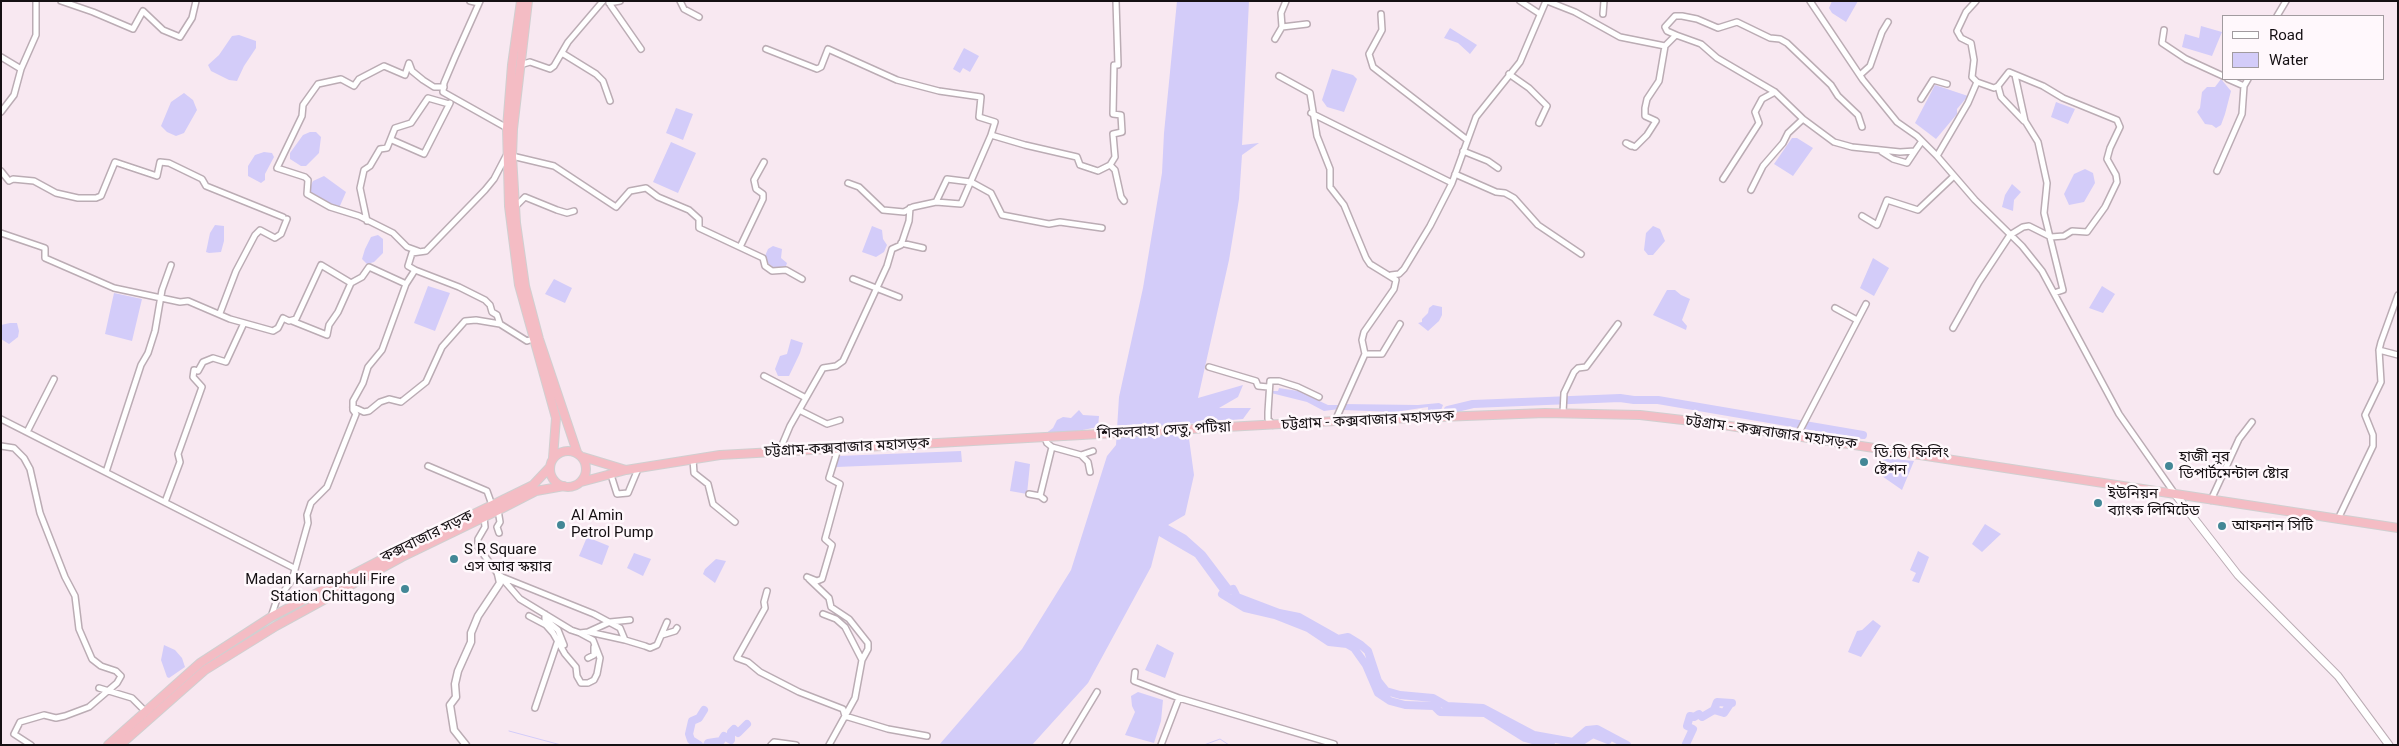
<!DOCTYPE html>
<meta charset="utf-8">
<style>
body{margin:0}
#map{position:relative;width:2399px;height:746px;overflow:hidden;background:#f8e8f1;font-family:Roboto,sans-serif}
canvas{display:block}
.frame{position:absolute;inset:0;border:2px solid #151013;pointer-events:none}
.legend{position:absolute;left:2222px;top:15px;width:162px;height:65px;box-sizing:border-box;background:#fff8fc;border:1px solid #a19b9f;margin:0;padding:6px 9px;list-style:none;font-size:15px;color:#151013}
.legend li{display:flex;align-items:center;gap:10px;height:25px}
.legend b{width:25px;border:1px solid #a19b9f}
</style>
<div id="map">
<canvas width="2399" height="746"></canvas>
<div class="frame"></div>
<ul class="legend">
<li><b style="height:6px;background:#fff"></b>Road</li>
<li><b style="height:14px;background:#d3ccf9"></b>Water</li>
</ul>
</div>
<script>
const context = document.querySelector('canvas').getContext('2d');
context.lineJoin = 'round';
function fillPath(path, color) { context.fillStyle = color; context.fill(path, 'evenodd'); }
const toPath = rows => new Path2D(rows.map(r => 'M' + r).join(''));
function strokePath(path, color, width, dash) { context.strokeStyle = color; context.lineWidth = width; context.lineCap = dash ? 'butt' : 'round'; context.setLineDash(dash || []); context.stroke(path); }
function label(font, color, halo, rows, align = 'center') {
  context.font = font + ' Roboto,"Noto Sans Bengali",sans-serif'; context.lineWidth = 5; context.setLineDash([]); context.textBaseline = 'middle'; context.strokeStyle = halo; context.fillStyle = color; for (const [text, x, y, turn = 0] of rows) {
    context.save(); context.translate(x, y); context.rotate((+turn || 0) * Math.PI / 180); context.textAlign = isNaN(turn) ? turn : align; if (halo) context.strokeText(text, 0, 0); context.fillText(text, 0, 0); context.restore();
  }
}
fillPath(toPath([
 [1177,1,1249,1,1242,145,1259,143,1242,155,1239,199,1229,260,1198,398,1243,385,1238,397,1219,408,1251,408,1243,419,1187,424,1194,475,1185,515,1168,525,1186,535,1205,552,1233,589,1222,594,1195,557,1159,536,1151,567,1088,683,1032,745,939,745,1022,649,1071,570,1107,456,1116,445,1119,397,1143,288,1162,173,1164,133],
 [1832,1,1858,1,1846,22,1832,13,1829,8],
 [2201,26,2222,32,2212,56,2182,47,2185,34,2199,38],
 [1450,28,1477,45,1470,54,1458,43,1444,38],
 [239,35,256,41,256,48,244,66,237,81,229,80,211,71,208,65,219,55,232,36],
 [964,48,979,56,970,72,963,68,960,73,953,69],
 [1332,69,1353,75,1357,79,1344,112,1327,107,1322,100],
 [2221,79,2231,91,2225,114,2221,125,2216,128,2212,125,2205,124,2197,112,2200,108,2202,92,2207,87,2215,87],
 [1935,85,1968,96,1957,109,1957,114,1936,139,1915,123],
 [184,93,193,100,197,110,184,133,176,136,167,132,161,126,171,102],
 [2056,102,2075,109,2068,124,2051,117],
 [676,108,693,114,683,140,666,133],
 [310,132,316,132,321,137,319,153,306,166,301,166,290,159,290,153,303,135],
 [1792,138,1797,138,1813,148,1793,176,1774,164],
 [671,142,696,153,678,193,653,182],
 [264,152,272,153,274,157,265,174,265,180,261,183,248,176,248,166,255,155],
 [2085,169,2093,173,2095,183,2084,202,2069,205,2064,194,2074,174],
 [324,176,346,192,339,208,311,195,308,191,313,181],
 [2012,184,2021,192,2014,200,2013,211,2002,207,2005,195],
 [215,225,224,226,224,241,221,252,209,253,206,252,210,233],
 [872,226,882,230,883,239,887,245,884,252,876,257,862,252],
 [1653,226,1660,229,1665,241,1653,255,1648,255,1644,250,1646,233],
 [378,235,383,239,383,253,374,262,367,264,362,259,365,249,371,237],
 [773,246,782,249,781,258,787,263,786,266,774,268,768,263,765,256,768,249],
 [1873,258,1889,268,1874,296,1860,288],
 [554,279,572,288,565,303,545,294],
 [428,286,450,293,435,331,414,323],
 [2102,286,2115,294,2103,313,2089,308],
 [1667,290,1675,290,1681,295,1690,299,1682,320,1687,326,1686,330,1653,315],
 [114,293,142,299,132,341,105,334],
 [1433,305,1442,307,1442,315,1439,321,1428,331,1418,323,1422,322,1422,319,1428,313,1429,308],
 [10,323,17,323,19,331,18,337,9,344,1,339,1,325],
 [791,339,803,343,800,353,789,376,778,376,775,369,780,356,787,354],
 [1279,388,1298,391,1328,405,1341,405,1339,409,1324,411,1307,402,1271,393,1272,391,1278,391],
 [1439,403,1443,405,1441,410,1428,414,1428,407,1395,412,1343,410,1343,404,1418,405],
 [1079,410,1083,415,1099,416,1098,427,1052,436,1045,434,1053,428,1057,420,1063,417,1071,418],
 [961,451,962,462,836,467,838,456],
 [1884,458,1914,461,1902,490,1879,474,1879,470],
 [1015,461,1030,464,1027,494,1010,491],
 [1985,524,2001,534,1982,552,1972,544],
 [587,537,609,546,602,565,579,556],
 [1918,551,1929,557,1919,583,1912,581,1916,573,1910,570],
 [634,553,651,559,643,576,627,568],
 [716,559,726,561,715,583,703,574,705,569],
 [1873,620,1881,626,1861,657,1848,652,1857,631,1862,630],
 [1157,644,1174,653,1165,678,1145,670],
 [164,645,175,650,182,658,185,667,169,678,167,677,161,660],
 [1138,692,1163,700,1161,721,1154,743,1125,735,1135,712,1132,706,1131,696]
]), '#d3ccf9');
strokePath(toPath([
 [509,731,561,745],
 [1204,745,1220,739,1229,745]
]), '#d3ccf9', 1);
strokePath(toPath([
 [1448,410,1473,404,1620,398,1634,400,1658,400,1863,435],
 [1714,710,1717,702,1732,703],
 [1579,743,1593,734,1608,740],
 [1686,744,1693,729,1687,726,1690,716,1694,717,1699,714,1702,717,1714,710,1724,713,1730,704],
 [699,745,691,740,689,734,692,721,699,718,704,710],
 [707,745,708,743,721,741,724,736,731,740,731,732,734,729,738,733,747,724],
 [1551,745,1525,738,1485,713,1440,712,1434,706,1405,705,1390,701,1378,693,1366,665,1354,648,1347,644,1329,642,1308,628,1275,615,1245,608,1222,594,1233,589,1237,597,1279,613,1299,617,1338,639,1348,637,1361,645,1368,651,1378,681,1386,691,1400,695,1433,698,1447,706,1483,708,1534,735,1573,742,1587,730,1597,729,1627,745]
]), '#d3ccf9', 8);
const minor = toPath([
 [61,1,93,12,133,29,143,11,163,30,180,37,192,18,196,1],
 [470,1,479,3],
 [480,1,455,57,444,83,443,92,507,128],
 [680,1,684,9,699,17],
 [1520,1,1540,14],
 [1547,1,1575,12,1620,37,1665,46,1676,35,1701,44,1717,58,1775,92,1803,119,1834,142,1852,147,1900,152,1915,151,1922,141],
 [1810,1,1863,80,1897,122,1917,136,1937,156,1975,200,2022,246,2042,271,2119,414,2175,494],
 [609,3,641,49],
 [609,3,620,1],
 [1381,14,1382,30,1369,54,1373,67,1466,139],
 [1603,14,1604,1],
 [2277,16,2286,1],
 [1282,27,1307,24],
 [2164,30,2162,43,2186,59,2223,76],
 [1676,35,1667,31,1665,27,1675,16,1682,16,1697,19,1718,28,1737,22,1770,38,1780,39,1787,43,1831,85,1838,96,1858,115,1862,127],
 [1275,39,1282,27,1281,13,1286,1],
 [766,49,817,69,821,67,828,49,897,80,939,91,981,97,979,117,995,122,991,135,1025,145,1077,157,1080,165,1098,171,1110,165,1115,157,1113,134,1122,132,1121,115,1113,114,1114,65,1118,65,1116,1],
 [562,53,596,74,603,81,610,101],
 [1,57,21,69],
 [520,65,530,62,550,69,554,66,568,42,603,1],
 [1509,74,1529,88,1547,106,1539,123],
 [1860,75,1870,66,1882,32,1888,22],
 [2015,75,2025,121,2038,142,2047,183,2044,213,2063,290,2054,293],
 [1279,76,1310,93,1317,136,1330,169,1330,187,1344,205,1366,258,1370,264,1396,280,1394,289,1364,332,1362,340,1365,354,1382,354,1400,324],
 [2228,79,2244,86],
 [1998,86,2001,97,2024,121],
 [1921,99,1933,80,1947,84],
 [1,112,14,95,21,69,36,35,36,1],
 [1311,113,1452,183],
 [392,140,424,154,450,103],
 [1631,146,1626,143,1635,147,1647,135,1656,121,1645,116,1645,108,1647,99,1659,81,1665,46],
 [1463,151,1488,161,1498,168],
 [1882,152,1893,159,1907,163,1915,151],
 [512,156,554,166,616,207,630,191,646,188,658,197,689,210,699,219,699,228,763,258,765,266,772,271,786,270,802,279],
 [1937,156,1968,103,1977,82],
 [1110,165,1115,170,1121,197,1124,201],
 [1,171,9,181,13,179,34,181,56,193,78,198,96,198,101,196,115,162,157,176,160,162,169,163,202,179,206,186,283,217],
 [2217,171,2242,114,2244,86,2248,79],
 [1455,174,1496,192,1505,193,1514,198,1538,225,1581,254],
 [1723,179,1759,123,1755,112,1762,99,1775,92],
 [848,183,859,187,883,210,904,212,913,207,936,202,947,179,971,182,991,193,1002,215,1049,224,1060,222,1102,228],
 [1751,190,1763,166,1783,143,1788,133,1803,119],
 [936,202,961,204,991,135],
 [516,206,525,197,557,210,567,213,574,211],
 [1862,216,1877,225,1887,200,1918,210,1954,176],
 [367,221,360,188,364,170,370,166,380,149,387,148,395,128,411,123,428,98,449,104],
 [1,233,45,248,45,258,114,288,180,302,188,301,230,319,273,331,278,328,283,318,289,321,296,319,321,265,351,283,362,277,369,267,406,284],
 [901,243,923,248],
 [740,247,763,199,763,194,756,189,754,180,764,162],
 [418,251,407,247,393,233,359,216,330,207,307,194,308,180,305,177,277,168,302,116,303,105,318,84,341,79,354,86,359,79,384,66,405,75,409,63,412,71,423,80,434,87,444,87],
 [1391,275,1399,274,1404,269,1430,226,1452,183,1476,117,1520,62,1546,1],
 [853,279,899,297],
 [1835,308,1857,320],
 [220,313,236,271,255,235,260,230,275,238,281,234,287,219],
 [292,321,327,335,329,325,338,312,351,283],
 [500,324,527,341,533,339],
 [1953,328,1979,282,2010,235,2023,227,2029,226,2051,237,2064,236,2072,231,2087,232,2105,207,2117,182,2116,175,2107,159,2110,148,2120,127,2117,120,2063,98,2043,86,2009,72,1998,86,1994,88,1977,82,1972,77,1974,60,1971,43,1961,38,1957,31,1966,12,1976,1],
 [2379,350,2398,355],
 [1209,367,1256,381,1258,386,1268,387],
 [764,376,806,398],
 [353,407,364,412,369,411,380,402,389,399,401,402,426,382,442,347,465,321,476,320,500,324,497,315,492,312,490,305,485,300,459,287,415,270],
 [799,410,827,424,840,420],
 [1563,413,1564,393,1574,372,1578,368,1586,367,1618,324],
 [1,419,294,568],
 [1335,421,1365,354],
 [1273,425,1268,419,1268,412,1270,381,1279,381,1298,387,1319,397],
 [27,432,54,379],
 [1797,436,1866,304],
 [1045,438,1047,443,1052,447,1081,455,1088,462,1090,472],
 [1,446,14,448,24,458,30,469,40,513,65,577,75,596,79,629,92,659,101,666,116,671,121,676,117,683,89,707,65,716,56,718,44,715,20,722,14,734,31,745],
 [779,452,790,426,823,368,836,366,843,361,887,266,892,249,901,245,909,221,910,208],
 [1081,455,1093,451],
 [693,459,694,473,708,484,713,504,735,522],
 [428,466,487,491,492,505],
 [106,472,141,365,148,353,155,331,162,290,171,265],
 [611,475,617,494,628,493,638,469],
 [1029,494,1040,496],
 [1044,499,1040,496,1052,447],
 [2211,500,2239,439,2252,422],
 [165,502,180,462,178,454,202,387,193,377,194,370,198,371,203,362,213,358,226,362,244,323],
 [498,510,500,522,497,527,499,533],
 [484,517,485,527,478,539,478,547,498,574,502,577,594,614,620,628,625,640,645,646,650,648,657,645,667,622],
 [2338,519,2373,446,2373,435,2365,415,2381,382,2379,350,2381,342,2398,295],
 [500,576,520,599,571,630,580,633,588,632,610,622,630,620],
 [807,577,817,581,822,579,832,545,825,539,840,484,829,478,838,449],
 [809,579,829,598,831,607,849,619,868,643,868,649,862,660],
 [767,591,764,602,765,608,737,658,748,662,760,672,799,692,843,709,845,716,888,729,927,736],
 [545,614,545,619,558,630,564,645],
 [823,614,836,619,845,627,862,660,855,698,829,745],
 [529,616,546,625,553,633,565,654,576,667,577,676,581,683,588,683,594,680,597,674,600,658,593,640,580,633],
 [271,617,276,602,292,580,308,523,307,515,311,503,327,487,356,414,353,410,353,401,363,383,368,367,382,350,406,284,415,270,408,266,412,253,426,251,485,190,494,179,506,156],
 [589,632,625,640],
 [662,635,675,631,677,628],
 [588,658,594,655,594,647],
 [1135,672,1134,681,1179,698,1334,744],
 [99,688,132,698,144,710],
 [535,708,558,640],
 [771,745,774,742,796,745],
 [1065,745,1097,692],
 [1161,745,1179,698]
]);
const tertiary = toPath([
 [466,745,454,730,450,705,456,697,455,684,458,671,471,642,471,633,478,616,500,583,498,574]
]);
const secondary = toPath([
 [2175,494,2238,575,2338,676,2389,745]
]);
const trunk = toPath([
 [521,1,512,65,507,128,509,206,519,285,556,418,553,458],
 [528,1,513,129,512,156,516,223,525,286,539,339,577,452],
 '550 469a18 18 0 1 1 36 0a18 18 0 1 1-36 0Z',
 [583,457,626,470],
 [581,482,626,470,720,455,1335,421,1545,413,1640,415,1717,424,2398,528],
 [108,745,200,663,271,617,398,551,533,485,550,467],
 [120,745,205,670,276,626,402,557,501,509,536,491,564,486]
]);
strokePath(minor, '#bbacb4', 8);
strokePath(tertiary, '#bbacb4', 9);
strokePath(secondary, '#bbacb4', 9);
strokePath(trunk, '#d0cfd0', 10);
strokePath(minor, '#fff', 5);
strokePath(tertiary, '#fff', 6);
strokePath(secondary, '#fff', 7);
strokePath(trunk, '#f4bcc4', 8);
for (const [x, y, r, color] of [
 [1864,462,5,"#438796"],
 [2169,466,5,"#438796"],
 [2098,503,5,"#438796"],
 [561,525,5,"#438796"],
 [2222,526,5,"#438796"],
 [454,559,5,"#438796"],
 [405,589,5,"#438796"]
]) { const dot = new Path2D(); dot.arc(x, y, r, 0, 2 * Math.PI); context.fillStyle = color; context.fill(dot); strokePath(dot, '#fff8fc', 2); }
label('15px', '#151013', '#fff8fc', [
 ["চট্টগ্রাম - কক্সবাজার মহাসড়ক",1368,421,-3],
 ["শিকলবাহা সেতু, পটিয়া",1164,431,-3],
 ["চট্টগ্রাম - কক্সবাজার মহাসড়ক",1771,433,8],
 ["চট্টগ্রাম-কক্সবাজার মহাসড়ক",847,448,-3],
 ["কক্সবাজার সড়ক",427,537,-26]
]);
label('15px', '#151013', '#fff8fc', [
 ["ডি.ডি ফিলিং",1874,453],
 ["ষ্টেশন",1874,470],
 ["হাজী নুর",2179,457],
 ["ডিপার্টমেন্টাল ষ্টোর",2179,474],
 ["ইউনিয়ন",2108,494],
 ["ব্যাংক লিমিটেড",2108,511],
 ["Al Amin",571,516],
 ["Petrol Pump",571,533],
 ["আফনান সিটি",2232,526],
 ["S R Square",464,550],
 ["এস আর স্কয়ার",464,567],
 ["Madan Karnaphuli Fire",395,580,"right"],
 ["Station Chittagong",395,597,"right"]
], 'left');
</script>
